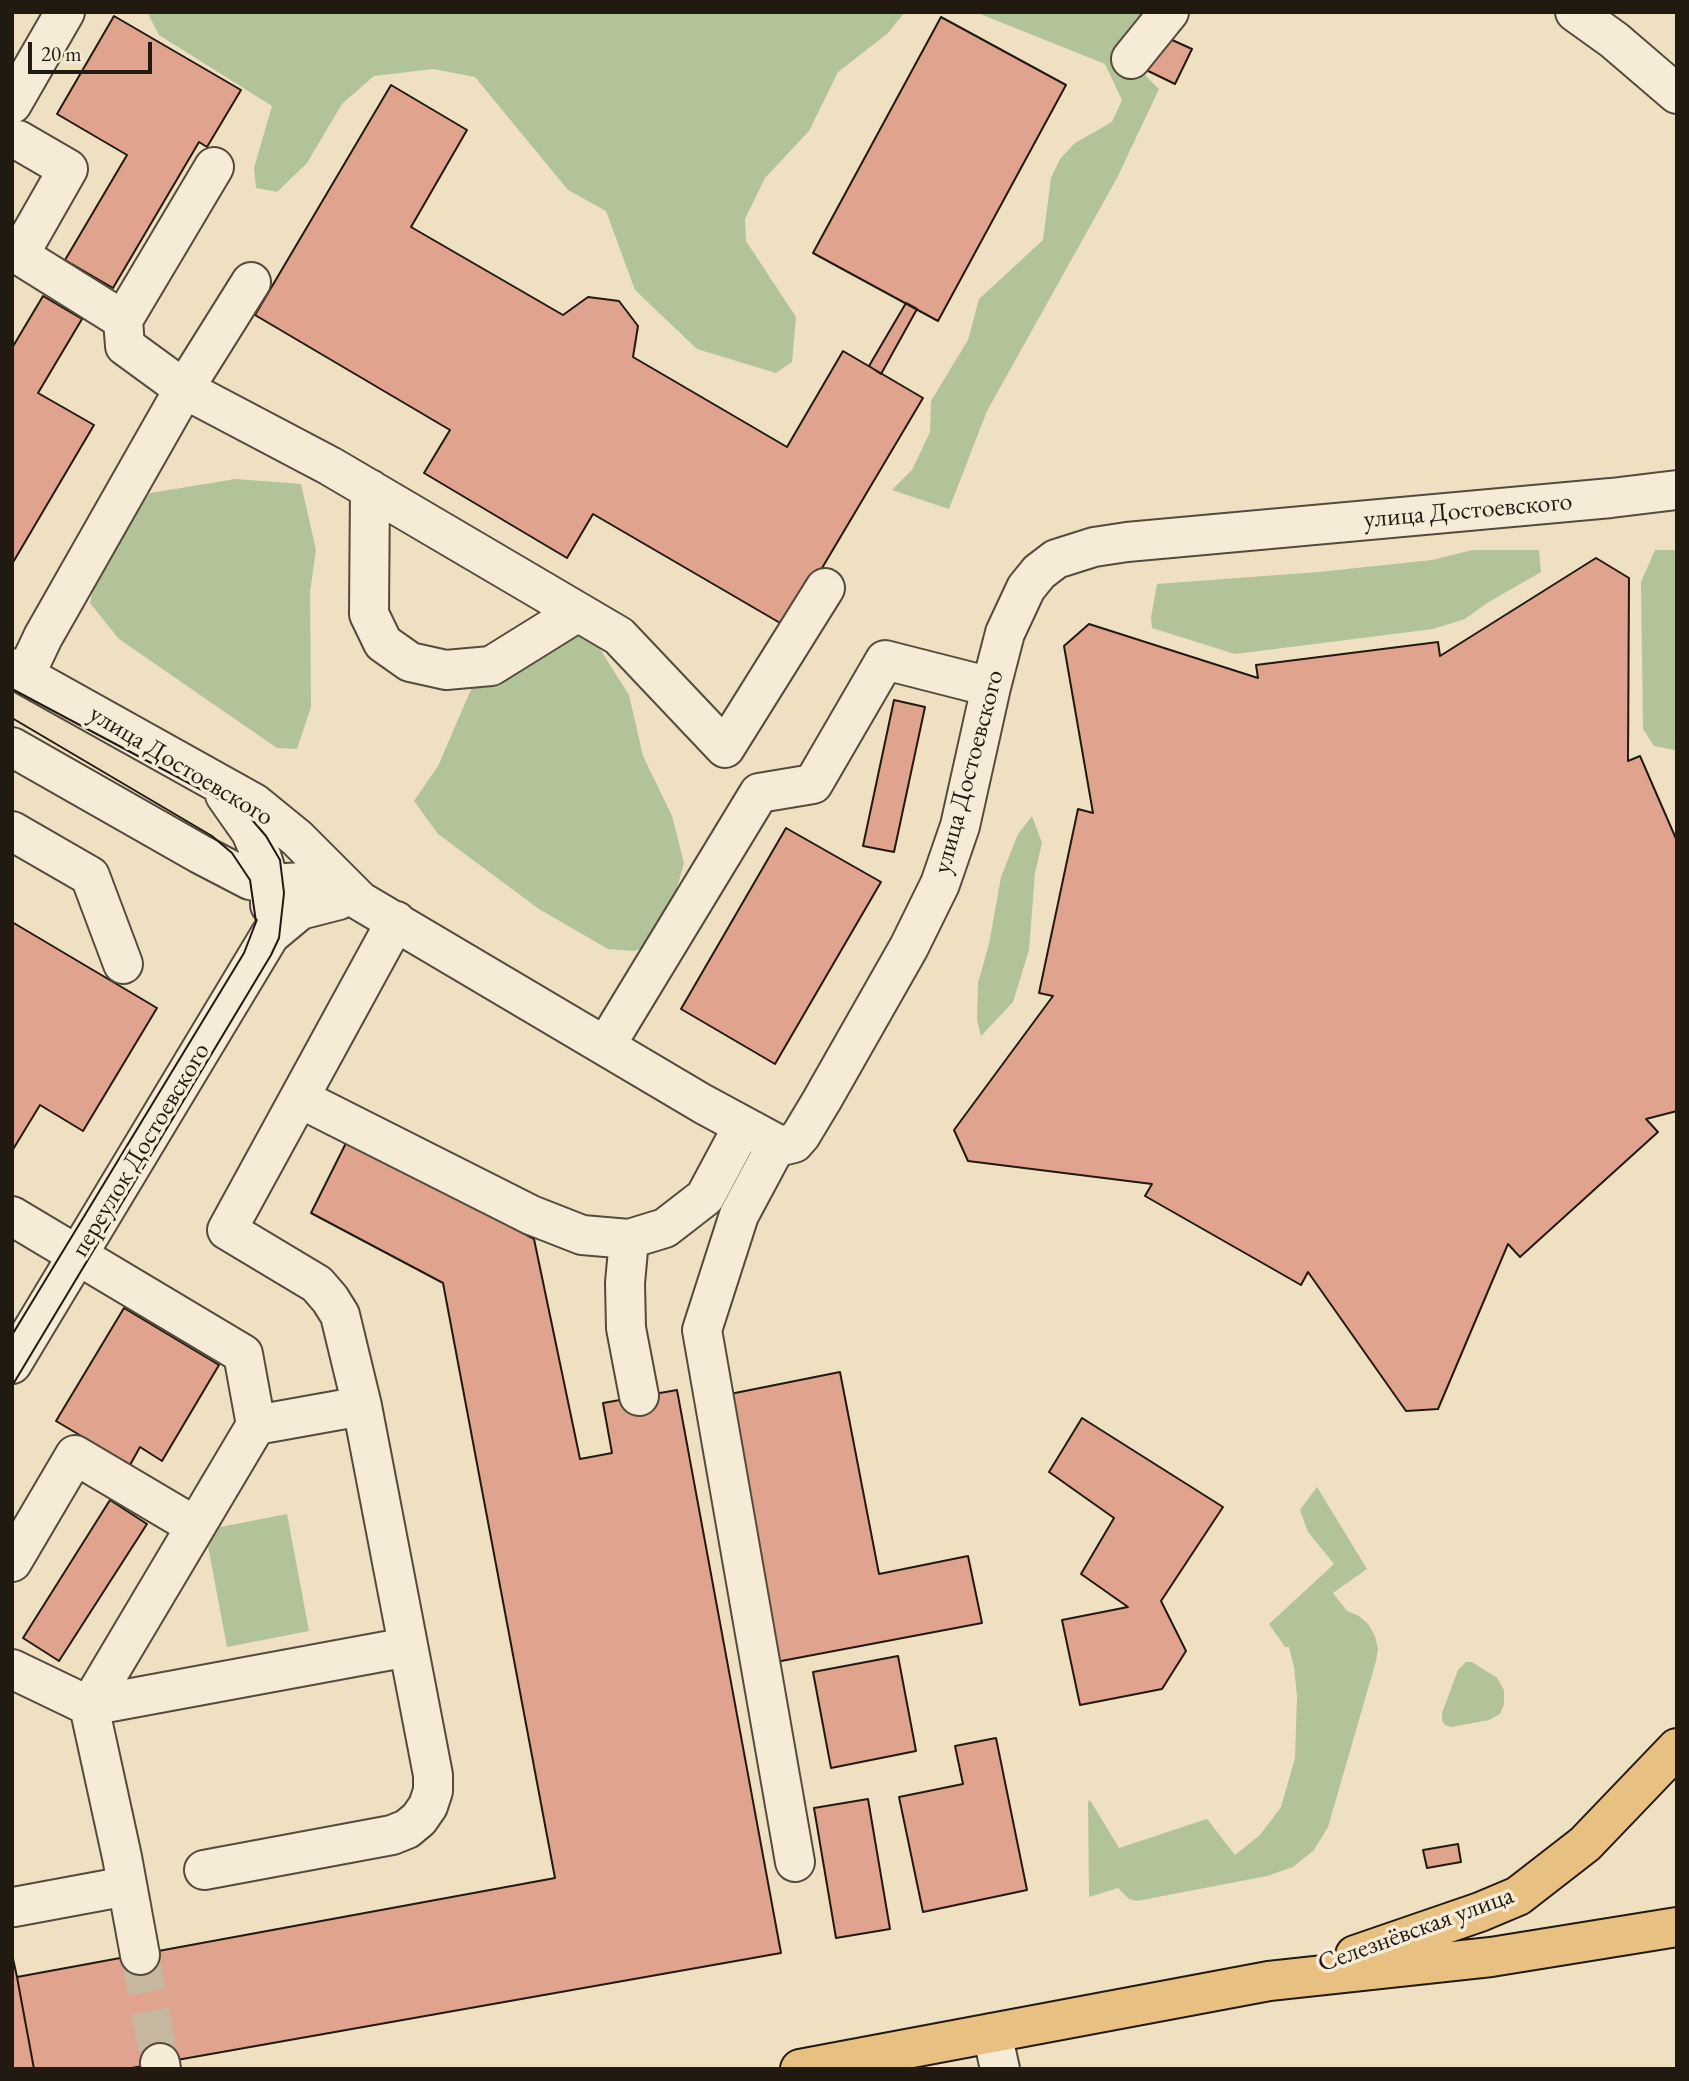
<!DOCTYPE html>
<meta charset="utf-8">
<style>
body{margin:0}
#map{position:relative;width:1689px;height:2081px;overflow:hidden;background:#efe0c2;font-family:"EB Garamond",serif}
canvas{display:block}
.frame{position:absolute;inset:0;border:14px solid #221911;pointer-events:none}
.scale{position:absolute;left:28px;top:42px;width:124px;height:32px;box-sizing:border-box;border:4px solid #221911;border-top:0;padding-left:9px;font-size:21px;line-height:24px;white-space:nowrap;color:#221911;-webkit-text-stroke:5px #f5ebd7;paint-order:stroke}
</style>
<div id="map">
<canvas width="1689" height="2081"></canvas>
<div class="frame"></div>
<div class="scale">20 m</div>
</div>
<script>
const context = document.querySelector('canvas').getContext('2d');
context.lineJoin = 'round';
function fillPath(path, color) { context.fillStyle = color; context.fill(path, 'evenodd'); }
const toPath = rows => new Path2D(rows.map(r => 'M' + r).join(''));
function strokePath(path, color, width, dash) { context.strokeStyle = color; context.lineWidth = width; context.lineCap = dash ? 'butt' : 'round'; context.setLineDash(dash || []); context.stroke(path); }
function label(font, color, halo, rows, align = 'center') {
  context.font = font + ' "EB Garamond",serif'; context.lineWidth = 7; context.setLineDash([]); context.textBaseline = 'middle'; context.strokeStyle = halo; context.fillStyle = color; for (const [text, x, y, turn = 0] of rows) {
    context.save(); context.translate(x, y); context.rotate((+turn || 0) * Math.PI / 180); context.textAlign = isNaN(turn) ? turn : align; if (halo) context.strokeText(text, 0, 0); context.fillText(text, 0, 0); context.restore();
  }
}
fillPath(toPath([
 [147,12,905,12,887,34,838,72,809,131,765,178,745,219,746,241,796,317,792,362,776,373,697,349,635,290,606,211,568,190,475,77,433,69,374,76,342,104,307,163,277,192,256,188,254,168,272,106,159,35],
 [975,12,1162,12,1134,64,1159,89,1117,178,987,411,949,509,892,490,912,470,930,432,931,401,968,340,979,299,1043,240,1051,178,1060,159,1075,143,1112,122,1122,100,1105,64],
 [236,479,301,484,316,550,310,592,311,707,297,749,277,748,119,639,90,603,98,563,150,493],
 [1473,550,1539,550,1541,572,1487,603,1465,619,1433,629,1235,654,1152,628,1151,618,1157,584,1319,572,1432,560],
 [1655,550,1675,550,1677,748,1675,750,1654,746,1643,729,1641,582],
 [571,635,593,638,629,695,643,756,672,816,684,863,667,924,655,942,635,951,608,949,539,909,438,834,414,801,438,766,473,685],
 [1032,816,1042,843,1035,873,1029,950,1013,1002,981,1036,977,1020,978,983,989,944,1001,877,1018,834],
 [1317,1487,1367,1569,1333,1593,1347,1611,1359,1616,1368,1624,1375,1636,1378,1649,1376,1661,1328,1827,1314,1850,1293,1867,1267,1876,1137,1901,1129,1899,1118,1888,1089,1897,1088,1802,1090,1800,1119,1848,1207,1819,1235,1855,1260,1835,1281,1807,1295,1758,1297,1697,1294,1667,1289,1647,1285,1647,1269,1624,1334,1564,1308,1532,1300,1510],
 [287,1514,309,1631,227,1647,205,1530],
 [1466,1662,1472,1662,1497,1678,1504,1690,1504,1704,1500,1714,1489,1720,1451,1727,1445,1725,1442,1720,1442,1713,1458,1670]
]), '#b2c398');
const building = toPath([
 [114,16,241,90,207,147,199,142,113,288,65,260,127,155,57,114,114,16],
 [941,17,1066,85,938,321,813,253,941,17],
 [1159,34,1192,49,1175,84,1142,68,1159,34],
 [391,85,467,130,411,227,563,315,588,297,619,301,638,326,633,357,787,447,843,351,923,398,787,627,593,514,567,558,424,473,450,430,255,315,391,85],
 [43,296,82,319,38,393,94,425,12,564,12,348,43,296],
 [906,303,917,309,881,374,869,366,906,303],
 [1596,558,1629,578,1628,761,1640,756,1677,841,1677,1111,1646,1119,1658,1132,1520,1257,1508,1244,1438,1409,1406,1411,1308,1272,1301,1285,1145,1196,1152,1184,968,1161,954,1130,1053,996,1039,993,1078,809,1093,813,1064,646,1089,624,1258,678,1256,665,1438,642,1440,656,1596,558],
 [894,700,925,707,894,852,863,846,894,700],
 [786,828,881,882,775,1064,681,1009,786,828],
 [12,922,157,1008,83,1131,40,1105,12,1151,12,922],
 [348,1139,534,1239,580,1459,612,1453,603,1403,677,1390,781,1953,126,2069,34,2069,17,1977,555,1878,443,1283,311,1213,348,1139],
 [124,1308,219,1365,162,1461,140,1447,130,1465,56,1421,124,1308],
 [840,1372,879,1574,968,1556,982,1623,776,1662,725,1395,840,1372],
 [1082,1418,1223,1507,1161,1601,1186,1651,1162,1689,1080,1705,1062,1620,1128,1607,1081,1574,1114,1518,1049,1472,1082,1418],
 [110,1500,147,1524,59,1661,23,1638,110,1500],
 [898,1656,916,1751,831,1768,813,1672,898,1656],
 [996,1738,1027,1890,923,1912,899,1797,963,1784,955,1746,996,1738],
 [868,1799,890,1929,836,1938,814,1808,868,1799],
 [1458,1844,1461,1862,1427,1868,1423,1850,1458,1844],
 [12,1954,17,1977,34,2069,12,2069,12,1954]
]);
fillPath(building, '#e0a38d');
strokePath(building, '#221911', 2);
strokePath(toPath([
 [140,1955,160,2063]
]), '#c6b89f', 38, [38, 19]);
const minor = toPath([
 [1575,12,1614,40,1677,94],
 [1131,59,1169,12],
 [12,104,65,12],
 [18,140,68,169,19,255,123,320,214,167],
 [123,320,125,346,184,389,330,466,619,636,725,748,825,588],
 [370,489,369,614,383,643,410,662,446,670,491,666,578,612],
 [12,668,254,803,297,838,360,901,703,1104,777,1144,786,1145,794,1143,801,1135,822,1100,909,947,940,884,960,826,991,687,1005,633,1026,588,1039,572,1056,559,1094,547,1127,542,1611,498,1677,490],
 [25,675,43,637,184,389,251,282],
 [12,747,200,854,250,880,270,884,338,880],
 [225,795,251,832,262,858,270,884,270,905],
 [12,831,90,876,123,964],
 [606,1045,759,793,813,784,885,660,991,687],
 [301,1099,531,1215,582,1235,629,1239,665,1228,705,1197,743,1126],
 [777,1144,739,1215,702,1330,795,1862],
 [12,1216,243,1354,256,1425],
 [629,1239,625,1283,626,1328,639,1396],
 [12,1364,270,935,300,910,339,900,350,892],
 [12,1562,75,1455,195,1526],
 [12,1669,89,1706,122,1857,140,1955],
 [89,1706,256,1425,362,1406],
 [89,1706,408,1647],
 [204,1870,392,1835,407,1829,419,1819,428,1806,433,1791,433,1775,362,1406,340,1315,330,1299,317,1284,227,1230,396,921],
 [14,1907,127,1886],
 [992,2033,1000,2069],
 [160,2063,161,2069]
]);
const major = toPath([
 [1355,1955,1480,1912,1518,1896,1585,1844,1677,1748],
 [800,2069,1269,1981,1491,1957,1677,1927]
]);
strokePath(minor, '#554b3d', 42);
strokePath(major, '#221911', 42);
strokePath(minor, '#f5ebd7', 38);
strokePath(major, '#e8c081', 38);
strokePath(toPath([
 [12,689,247,814,266,836,280,860,284,893,279,938,271,955,12,1386],
 [12,718,212,836,232,853,250,880,256,922,244,953,12,1335]
]), '#221911', 2);
label('26px', '#221911', '#f5ebd7', [
 ["улица Достоевского",1468,511,-5],
 ["улица Достоевского",181,766,31],
 ["улица Достоевского",969,772,-75],
 ["переулок Достоевского",141,1150,-59],
 ["Селезнёвская улица",1416,1930,-20]
]);
</script>
